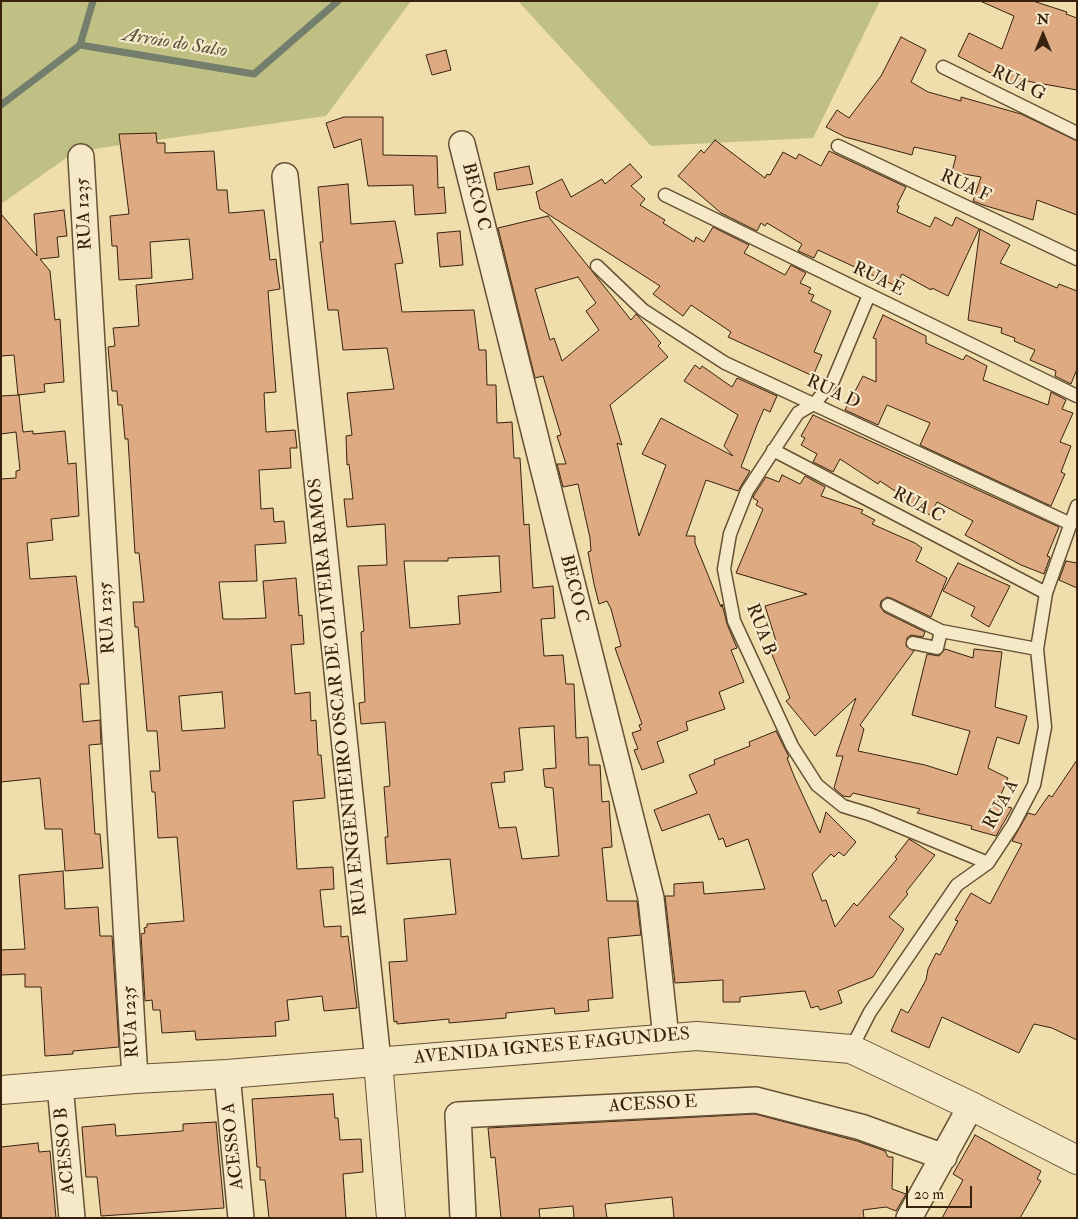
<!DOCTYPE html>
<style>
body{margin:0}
#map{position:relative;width:1078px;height:1219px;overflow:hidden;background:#efddab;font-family:"IM FELL Double Pica",serif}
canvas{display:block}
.frame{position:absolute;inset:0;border:2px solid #38220e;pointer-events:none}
.north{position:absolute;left:1018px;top:10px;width:50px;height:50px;-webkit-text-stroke:4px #f5e9c8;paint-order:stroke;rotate:0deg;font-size:14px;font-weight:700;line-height:20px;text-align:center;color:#38220e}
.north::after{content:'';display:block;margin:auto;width:18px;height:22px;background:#38220e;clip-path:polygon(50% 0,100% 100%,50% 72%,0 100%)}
.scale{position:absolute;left:906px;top:1186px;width:66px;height:22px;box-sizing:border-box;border:2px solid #38220e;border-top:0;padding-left:6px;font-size:15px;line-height:18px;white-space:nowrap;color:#38220e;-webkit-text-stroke:4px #f5e9c8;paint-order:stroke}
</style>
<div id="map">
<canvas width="1078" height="1219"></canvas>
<div class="frame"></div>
<div class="north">N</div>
<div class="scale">20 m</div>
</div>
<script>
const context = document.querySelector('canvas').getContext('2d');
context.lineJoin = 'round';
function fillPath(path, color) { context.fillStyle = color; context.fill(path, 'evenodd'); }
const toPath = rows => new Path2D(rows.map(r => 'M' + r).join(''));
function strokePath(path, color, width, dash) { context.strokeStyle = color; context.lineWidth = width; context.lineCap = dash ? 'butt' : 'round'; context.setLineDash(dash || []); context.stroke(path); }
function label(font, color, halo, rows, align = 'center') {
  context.font = font + ' "IM FELL Double Pica",serif'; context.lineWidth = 4.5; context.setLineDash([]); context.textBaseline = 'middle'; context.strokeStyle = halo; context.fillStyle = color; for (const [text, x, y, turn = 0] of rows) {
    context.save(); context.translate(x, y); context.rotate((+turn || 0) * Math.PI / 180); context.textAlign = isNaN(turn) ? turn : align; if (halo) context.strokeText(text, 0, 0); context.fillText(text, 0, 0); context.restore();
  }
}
fillPath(toPath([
 [1,1,411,1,326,116,100,148,69,156,1,204],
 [518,1,880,1,813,138,651,146]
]), '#c0bf84');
strokePath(toPath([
 [80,45,93,1],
 [1,105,80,45,254,74,338,1]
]), '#737e6c', 7);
const building = toPath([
 [980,1,1033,1,1067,12,1066,14,1077,18,1077,90,1021,80,1017,87,958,56,969,33,1002,49,1014,16,980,1],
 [901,37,926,50,911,82,928,92,961,101,961,97,1021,114,1077,141,1077,215,1037,200,1033,220,983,205,973,201,981,177,952,172,956,156,914,147,912,155,845,137,826,127,837,110,849,118,881,76,901,37],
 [446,50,451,70,432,75,426,55,446,50],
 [344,117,383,117,383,155,437,156,438,188,444,187,446,213,415,215,413,185,368,186,361,139,334,148,326,123,344,117],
 [156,133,157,143,165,143,165,153,214,151,217,190,227,190,229,213,264,210,270,260,276,259,277,269,280,289,268,291,276,392,264,393,266,432,295,430,297,448,290,448,291,468,259,470,261,509,273,508,274,522,284,521,286,543,255,545,257,581,219,582,223,619,240,619,266,618,263,581,296,578,299,616,302,615,304,644,291,645,295,694,310,692,311,721,316,720,318,755,321,755,325,798,293,801,297,869,333,867,334,889,320,890,324,927,341,926,341,937,348,936,357,1008,324,1011,322,996,287,1000,289,1020,275,1022,276,1036,196,1040,195,1031,162,1033,160,1010,153,1010,152,1000,145,1001,141,934,145,933,144,928,147,927,147,924,184,921,177,837,158,838,155,792,152,792,150,771,160,771,157,731,147,731,138,627,135,627,133,602,144,602,139,553,135,553,128,439,125,439,122,405,118,405,117,391,112,391,108,347,115,346,113,328,139,326,136,285,193,279,189,239,150,242,152,278,119,280,117,246,112,246,110,216,129,214,119,134,156,133],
 [222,692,225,728,182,731,179,696,222,692],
 [715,140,765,178,767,174,770,175,783,152,796,159,799,154,821,166,829,151,906,187,897,205,899,206,897,212,930,227,935,217,952,226,956,217,979,229,948,296,932,288,931,290,902,274,896,286,818,250,814,258,798,251,802,244,767,223,765,226,761,223,757,231,721,213,678,176,701,150,704,153,715,140],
 [630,164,642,177,631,186,645,199,640,205,665,220,663,223,694,242,696,237,704,242,713,227,749,245,744,253,785,275,791,265,806,273,800,283,811,288,808,293,814,295,811,301,831,311,814,352,822,355,813,376,728,337,731,332,691,305,683,316,653,294,660,286,540,209,536,192,562,179,571,197,602,179,605,184,630,164],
 [529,166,533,184,497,190,494,173,529,166],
 [348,184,351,224,395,221,403,263,395,264,402,312,474,310,479,350,486,350,487,385,496,385,497,423,512,422,514,458,520,458,524,525,529,524,533,588,553,586,555,618,541,619,544,656,563,655,566,684,574,684,576,738,588,737,589,765,600,765,602,802,609,801,612,847,602,848,607,901,637,901,641,935,608,938,613,998,588,1000,589,1011,555,1014,554,1008,506,1013,506,1018,449,1023,449,1019,397,1024,397,1021,394,1022,389,962,407,961,404,919,456,914,450,859,387,864,385,837,388,837,384,787,390,786,385,722,361,724,359,703,365,702,361,632,364,631,358,566,387,565,385,524,347,527,344,499,353,499,349,464,347,465,346,436,352,435,347,393,394,389,387,348,343,350,338,310,328,310,320,242,323,242,318,187,348,184],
 [499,556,501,592,458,596,460,624,410,628,404,561,448,561,448,558,499,556],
 [554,726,556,768,543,769,545,787,553,788,559,856,522,859,516,827,499,828,491,783,505,782,504,772,523,770,519,728,554,726],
 [64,210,67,236,57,237,59,257,40,259,50,271,55,320,60,319,64,382,44,384,45,392,18,395,14,355,1,356,1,214,37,256,34,214,64,210],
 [548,216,631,320,636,314,638,316,661,343,658,346,668,357,610,405,622,445,617,443,639,536,666,465,642,454,661,418,733,456,724,446,738,415,684,381,695,365,700,369,702,366,732,387,737,378,777,396,770,412,764,409,757,425,741,467,750,471,738,491,706,480,686,536,695,536,695,543,721,607,722,604,727,624,737,648,731,650,744,682,719,692,725,709,686,722,688,730,657,742,664,762,642,770,634,750,638,749,632,733,641,730,639,725,642,724,615,648,621,646,611,609,607,601,599,604,594,584,588,552,591,551,590,538,578,484,563,487,557,464,566,464,557,436,561,435,543,376,535,378,498,228,548,216],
 [578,277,596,303,586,311,599,330,562,361,554,338,550,340,535,289,578,277],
 [980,229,1010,245,1000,263,1057,288,1059,284,1077,291,1077,369,1071,384,1055,376,1056,371,1030,360,1035,350,1014,341,1015,338,1001,333,1002,328,968,320,980,229],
 [460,231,463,265,440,267,437,233,460,231],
 [883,315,926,336,926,343,963,360,966,355,987,366,983,380,1048,405,1051,392,1066,400,1062,409,1073,413,1060,442,1071,446,1061,472,1065,474,1051,506,920,445,930,423,887,405,878,425,845,410,863,376,876,382,876,339,873,338,883,315],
 [19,395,23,432,33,431,33,434,65,431,68,464,76,463,79,516,51,519,53,540,27,543,30,579,76,576,89,684,80,684,83,722,100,720,101,744,89,745,95,834,100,834,103,868,65,871,62,829,45,829,40,778,1,782,1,479,16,478,16,471,20,470,16,432,1,434,1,396,19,395],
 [813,415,1059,527,1047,556,1050,557,1044,574,1021,565,965,535,973,521,937,502,930,515,908,504,910,501,880,481,878,484,840,459,833,472,813,462,817,454,801,445,805,438,801,436,813,415],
 [782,475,800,484,805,476,825,487,821,496,863,510,861,513,875,520,872,524,915,543,922,548,916,561,947,578,931,617,891,598,887,597,881,601,880,606,884,612,925,632,923,637,911,635,907,638,906,646,914,651,860,725,864,729,858,751,925,765,957,775,970,731,912,715,927,654,939,656,945,649,973,658,974,649,1002,652,995,707,1027,716,1019,744,997,737,988,768,1008,778,997,804,1012,808,996,836,971,829,972,826,917,813,920,809,853,793,850,797,843,796,834,788,843,756,836,756,856,698,815,736,786,701,790,698,768,645,776,641,765,606,807,594,736,573,763,509,756,505,758,501,753,498,754,495,766,477,779,482,782,475],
 [1066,561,1077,563,1077,588,1059,580,1066,561],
 [958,563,1010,586,989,627,971,616,975,607,943,591,958,563],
 [776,731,789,757,787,758,794,776,820,833,826,812,856,842,844,856,839,852,834,857,831,854,812,874,822,901,826,900,835,927,854,903,857,906,864,898,897,859,895,857,909,839,935,855,906,892,908,894,889,917,904,929,873,977,838,991,842,1003,820,1010,818,1006,811,1008,805,991,740,997,740,1002,723,1002,723,980,675,983,665,896,674,896,674,884,703,882,704,894,765,889,748,839,726,847,723,838,719,840,709,814,662,831,654,810,697,793,689,775,715,764,714,760,750,746,749,742,776,731],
 [1077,760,1077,1040,1052,1028,1034,1024,1019,1053,942,1017,929,1048,891,1031,901,1009,908,1013,926,980,928,969,936,953,940,955,958,921,955,920,971,893,990,904,1022,844,1012,841,1028,813,1035,815,1049,795,1052,797,1077,760],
 [63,871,65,909,98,907,100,936,112,936,119,1047,73,1051,73,1054,45,1056,41,987,25,987,25,974,1,975,1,950,25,949,19,875,63,871],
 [333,1094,335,1118,338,1118,340,1140,361,1139,363,1172,343,1174,346,1218,269,1218,265,1180,260,1180,260,1167,257,1167,252,1099,333,1094],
 [755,1114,857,1141,885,1151,888,1157,893,1157,892,1189,906,1194,896,1211,886,1207,863,1210,864,1218,674,1218,672,1197,605,1204,607,1218,574,1218,573,1206,539,1209,540,1218,501,1218,495,1157,491,1158,488,1128,755,1114],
 [216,1122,224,1208,101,1216,97,1177,86,1177,82,1127,115,1124,116,1136,183,1131,183,1124,216,1122],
 [975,1135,1041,1171,1037,1179,1041,1181,1020,1218,942,1218,963,1180,953,1174,975,1135],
 [38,1143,39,1152,50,1151,56,1218,1,1218,1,1147,38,1143]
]);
fillPath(building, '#ddaa81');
strokePath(building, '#38220e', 1);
const service = toPath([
 [943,67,1077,133],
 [838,146,1077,259],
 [665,195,1077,396],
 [597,266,643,310,725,363,1071,524],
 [869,295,833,381,815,403,798,413,747,491,730,534,724,569,734,621,792,746,817,785,843,806,869,814,988,863],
 [773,450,1046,593],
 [888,605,941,631,1037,649],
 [913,643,937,648,941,631],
 [851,1049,870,1012,957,885,988,863,1013,825,1034,785,1045,727,1037,649,1046,593,1077,506]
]);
const minor = toPath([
 [462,144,651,898,666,1038],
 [81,157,135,1079],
 [285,176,378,1061],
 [227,1074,241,1218],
 [60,1085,72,1218],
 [463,1218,458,1115,756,1100,861,1127,944,1157],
 [909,1218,971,1106]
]);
const tertiary = toPath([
 [378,1061,391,1218],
 [1,1090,135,1079,227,1074,697,1036,851,1049,971,1106,1077,1160]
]);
strokePath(service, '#665135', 15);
strokePath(minor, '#665135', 28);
strokePath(tertiary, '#665135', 30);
strokePath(service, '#f5e9c8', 12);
strokePath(minor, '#f5e9c8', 25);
strokePath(tertiary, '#f5e9c8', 28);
label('18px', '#38220e', '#f5e9c8', [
 ["RUA G",1018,84,26],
 ["RUA F",965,187,25],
 ["BECO C",475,197,76],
 ["RUA 1235",85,214,-93],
 ["RUA E",878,280,26],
 ["RUA D",833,393,25],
 ["RUA C",918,506,28],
 ["BECO C",573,589,76],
 ["RUA 1235",108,618,-93],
 ["RUA B",760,630,69],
 ["RUA ENGENHEIRO OSCAR DE OLIVEIRA RAMOS",339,697,-96],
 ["RUA A",1002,805,-61],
 ["RUA 1235",132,1022,-93],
 ["AVENIDA IGNES E FAGUNDES",552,1047,-5],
 ["ACESSO E",653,1105,-3],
 ["ACESSO A",234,1146,-96],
 ["ACESSO B",66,1151,-95]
]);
label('italic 19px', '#55503d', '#f5e9c8', [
 ["Arroio do Salso",175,44,9]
]);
</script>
